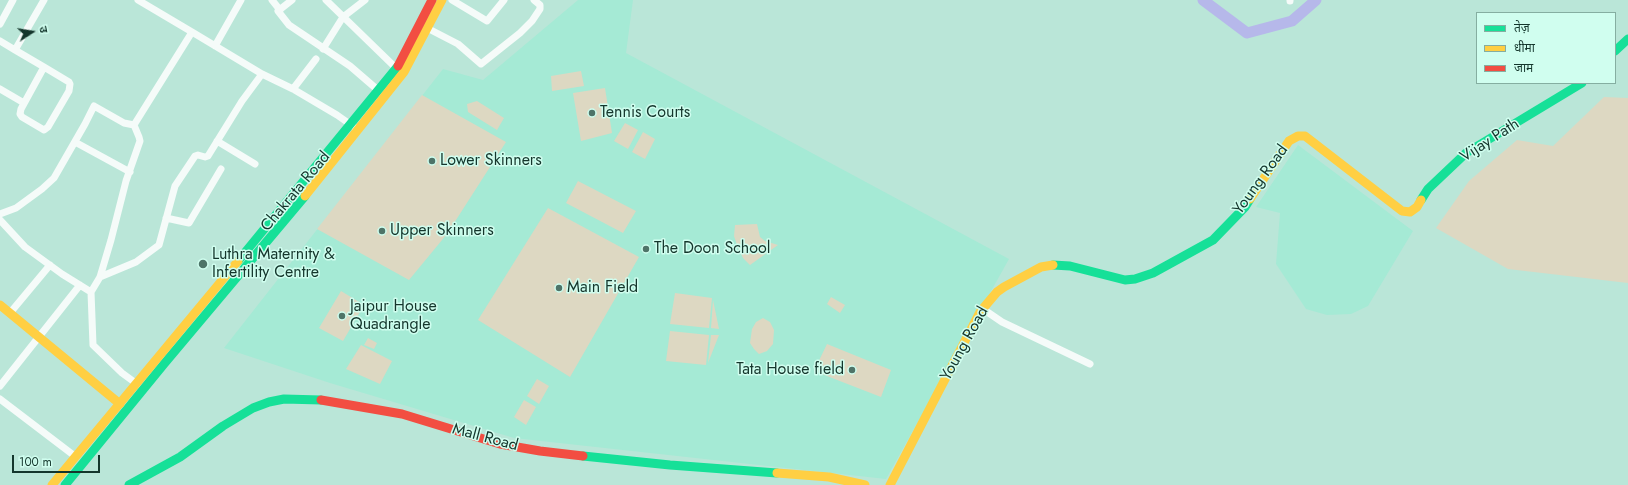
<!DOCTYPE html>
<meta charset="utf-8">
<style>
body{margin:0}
#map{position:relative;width:1628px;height:485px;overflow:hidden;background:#bae6d8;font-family:Jost,"Noto Sans Devanagari",sans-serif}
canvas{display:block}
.legend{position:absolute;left:1476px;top:12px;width:140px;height:72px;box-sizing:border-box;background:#d0feef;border:1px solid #85aea1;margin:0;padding:5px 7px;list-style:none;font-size:12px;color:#14362c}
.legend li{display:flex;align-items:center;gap:8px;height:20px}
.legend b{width:20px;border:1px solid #85aea1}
.north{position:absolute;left:12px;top:12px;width:40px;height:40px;-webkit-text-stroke:3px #d0feef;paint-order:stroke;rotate:78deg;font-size:11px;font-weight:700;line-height:16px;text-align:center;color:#14362c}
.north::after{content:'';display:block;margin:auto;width:14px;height:18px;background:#14362c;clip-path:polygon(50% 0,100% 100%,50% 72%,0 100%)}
.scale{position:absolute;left:12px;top:455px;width:88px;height:18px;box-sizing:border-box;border:2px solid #14362c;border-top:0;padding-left:5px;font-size:12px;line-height:14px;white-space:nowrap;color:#14362c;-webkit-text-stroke:3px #d0feef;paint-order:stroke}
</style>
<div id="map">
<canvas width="1628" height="485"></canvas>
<ul class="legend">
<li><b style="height:5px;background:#16e098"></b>तेज़</li>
<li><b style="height:5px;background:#ffcf43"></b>धीमा</li>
<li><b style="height:5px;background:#f24e42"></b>जाम</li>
</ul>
<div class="north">उ</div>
<div class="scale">100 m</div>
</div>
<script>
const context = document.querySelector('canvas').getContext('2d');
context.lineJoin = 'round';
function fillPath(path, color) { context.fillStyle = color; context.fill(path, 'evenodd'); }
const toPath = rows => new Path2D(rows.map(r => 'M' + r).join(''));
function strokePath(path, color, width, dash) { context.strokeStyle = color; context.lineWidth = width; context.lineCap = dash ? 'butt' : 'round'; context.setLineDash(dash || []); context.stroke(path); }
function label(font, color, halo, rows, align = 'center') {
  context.font = font + ' Jost,sans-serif'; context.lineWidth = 3; context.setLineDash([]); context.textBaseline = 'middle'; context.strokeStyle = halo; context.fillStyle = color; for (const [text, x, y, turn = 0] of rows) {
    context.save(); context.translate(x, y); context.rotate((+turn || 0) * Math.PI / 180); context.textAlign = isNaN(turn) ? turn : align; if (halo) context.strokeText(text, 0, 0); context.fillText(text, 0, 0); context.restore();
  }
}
fillPath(toPath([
 [578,0,633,0,626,53,1009,259,886,479,514,438,330,383,224,348,443,69,483,80],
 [1298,145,1413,231,1368,306,1351,314,1327,315,1306,309,1276,264,1280,213,1256,207]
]), '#a5ead5');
fillPath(toPath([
 [581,71,584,86,552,91,551,76],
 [605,88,612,133,581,141,573,93],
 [422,95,506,142,447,234,409,280,317,229],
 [1604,97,1628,98,1628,283,1508,269,1436,228,1469,181,1517,140,1553,146],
 [477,101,504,118,497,130,468,112,467,104],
 [625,123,638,130,628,149,614,141],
 [643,132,655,139,645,159,632,152],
 [578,181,636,211,623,233,566,203],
 [548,208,639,257,570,377,478,320],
 [757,224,760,237,765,241,778,245,750,265,743,258,738,248,734,236,735,225],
 [341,291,364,305,343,341,319,328],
 [675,293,712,298,709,328,670,324],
 [831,297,845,305,840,313,827,304],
 [713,300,719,329,711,328],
 [763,318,770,322,774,330,773,344,767,351,759,354,754,349,750,343,752,329,756,322],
 [670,331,709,335,706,365,666,361],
 [711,335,719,335,708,363],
 [368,338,377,343,374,349,364,345],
 [827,344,891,370,881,397,814,371],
 [361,345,392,361,380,384,346,369],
 [537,379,549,386,539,404,527,396],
 [524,400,536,407,526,425,514,417]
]), '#ddd8c2');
strokePath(toPath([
 [1203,0,1247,33,1292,21,1316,0]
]), '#b6b8ea', 11);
strokePath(toPath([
 [138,0,192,32],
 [272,0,280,10],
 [292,0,278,11,289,25,350,66,379,91],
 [326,0,397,69],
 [452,0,487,21,504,0],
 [1290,0,1290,1],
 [0,24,13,0],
 [427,28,458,44,481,64,520,33,532,21,540,9,540,5,534,0],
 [0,41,15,50,44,67,69,82,70,84,69,91,48,127,44,130,22,117,20,114,21,109,44,67],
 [215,46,241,0],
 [323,49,343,17,365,0],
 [15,50,44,0],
 [0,89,24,103],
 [293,89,316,59],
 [217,141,255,164],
 [75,142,130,172],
 [0,214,16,208,42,189,54,178,85,124,94,106,124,123,134,125],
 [166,218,189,223,221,169],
 [0,220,25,247,62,274,91,292,100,277,111,240,126,181,140,141,139,137,134,125,192,32,262,74],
 [100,277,136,262,159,245,175,186,195,156,198,155,205,157,208,156,242,101,262,74,293,89,337,115,354,127],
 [91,292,93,345,122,373,137,384],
 [983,309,1002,322,1090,364],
 [10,313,50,265],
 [0,386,80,285],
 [0,399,76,457]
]), '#f5fbf9', 7);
strokePath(toPath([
 [1615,51,1628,39],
 [1421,200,1428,189,1466,153,1582,83],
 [238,261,398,66],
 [1053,265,1070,266,1125,280,1135,279,1153,273,1213,240,1245,207,1250,199],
 [583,456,670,465,777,473],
 [65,485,164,364,305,196],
 [129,485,180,457,223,426,253,408,269,402,284,399,321,400]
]), '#16e098', 9);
strokePath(toPath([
 [305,196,404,72,442,0],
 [1250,199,1289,141,1298,136,1305,136,1402,211,1410,212,1417,207,1421,200],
 [0,305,120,404],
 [777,473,829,477,865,485],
 [52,485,238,261],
 [890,485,980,312,997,292,1004,287,1041,267,1053,265]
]), '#ffcf43', 9);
strokePath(toPath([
 [398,66,432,0],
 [321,400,402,414,500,444,540,451,583,456]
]), '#f24e42', 9);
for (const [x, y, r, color] of [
 [592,113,4,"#4e7468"],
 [432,161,4,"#4e7468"],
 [382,231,4,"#4e7468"],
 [646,249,4,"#4e7468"],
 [203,264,5,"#4e7468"],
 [559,288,4,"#4e7468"],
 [342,316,4,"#4e7468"],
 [852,370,4,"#4e7468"]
]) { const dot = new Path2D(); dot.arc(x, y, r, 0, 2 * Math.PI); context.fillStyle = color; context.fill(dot); strokePath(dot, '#d0feef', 1.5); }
label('16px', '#14362c', '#d0feef', [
 ["Tennis Courts",600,113],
 ["Lower Skinners",440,161],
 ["Upper Skinners",390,231],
 ["The Doon School",654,249],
 ["Luthra Maternity &",212,255],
 ["Infertility Centre",212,273],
 ["Main Field",567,288],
 ["Jaipur House",350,307],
 ["Quadrangle",350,325],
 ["Tata House field",844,370,"right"]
], 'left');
label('16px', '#14362c', '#d0feef', [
 ["Vijay Path",1490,141,-33],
 ["Young Road",1261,180,-54],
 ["Chakrata Road",296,192,-50],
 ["Young Road",965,344,-61],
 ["Mall Road",485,438,15]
]);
</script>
